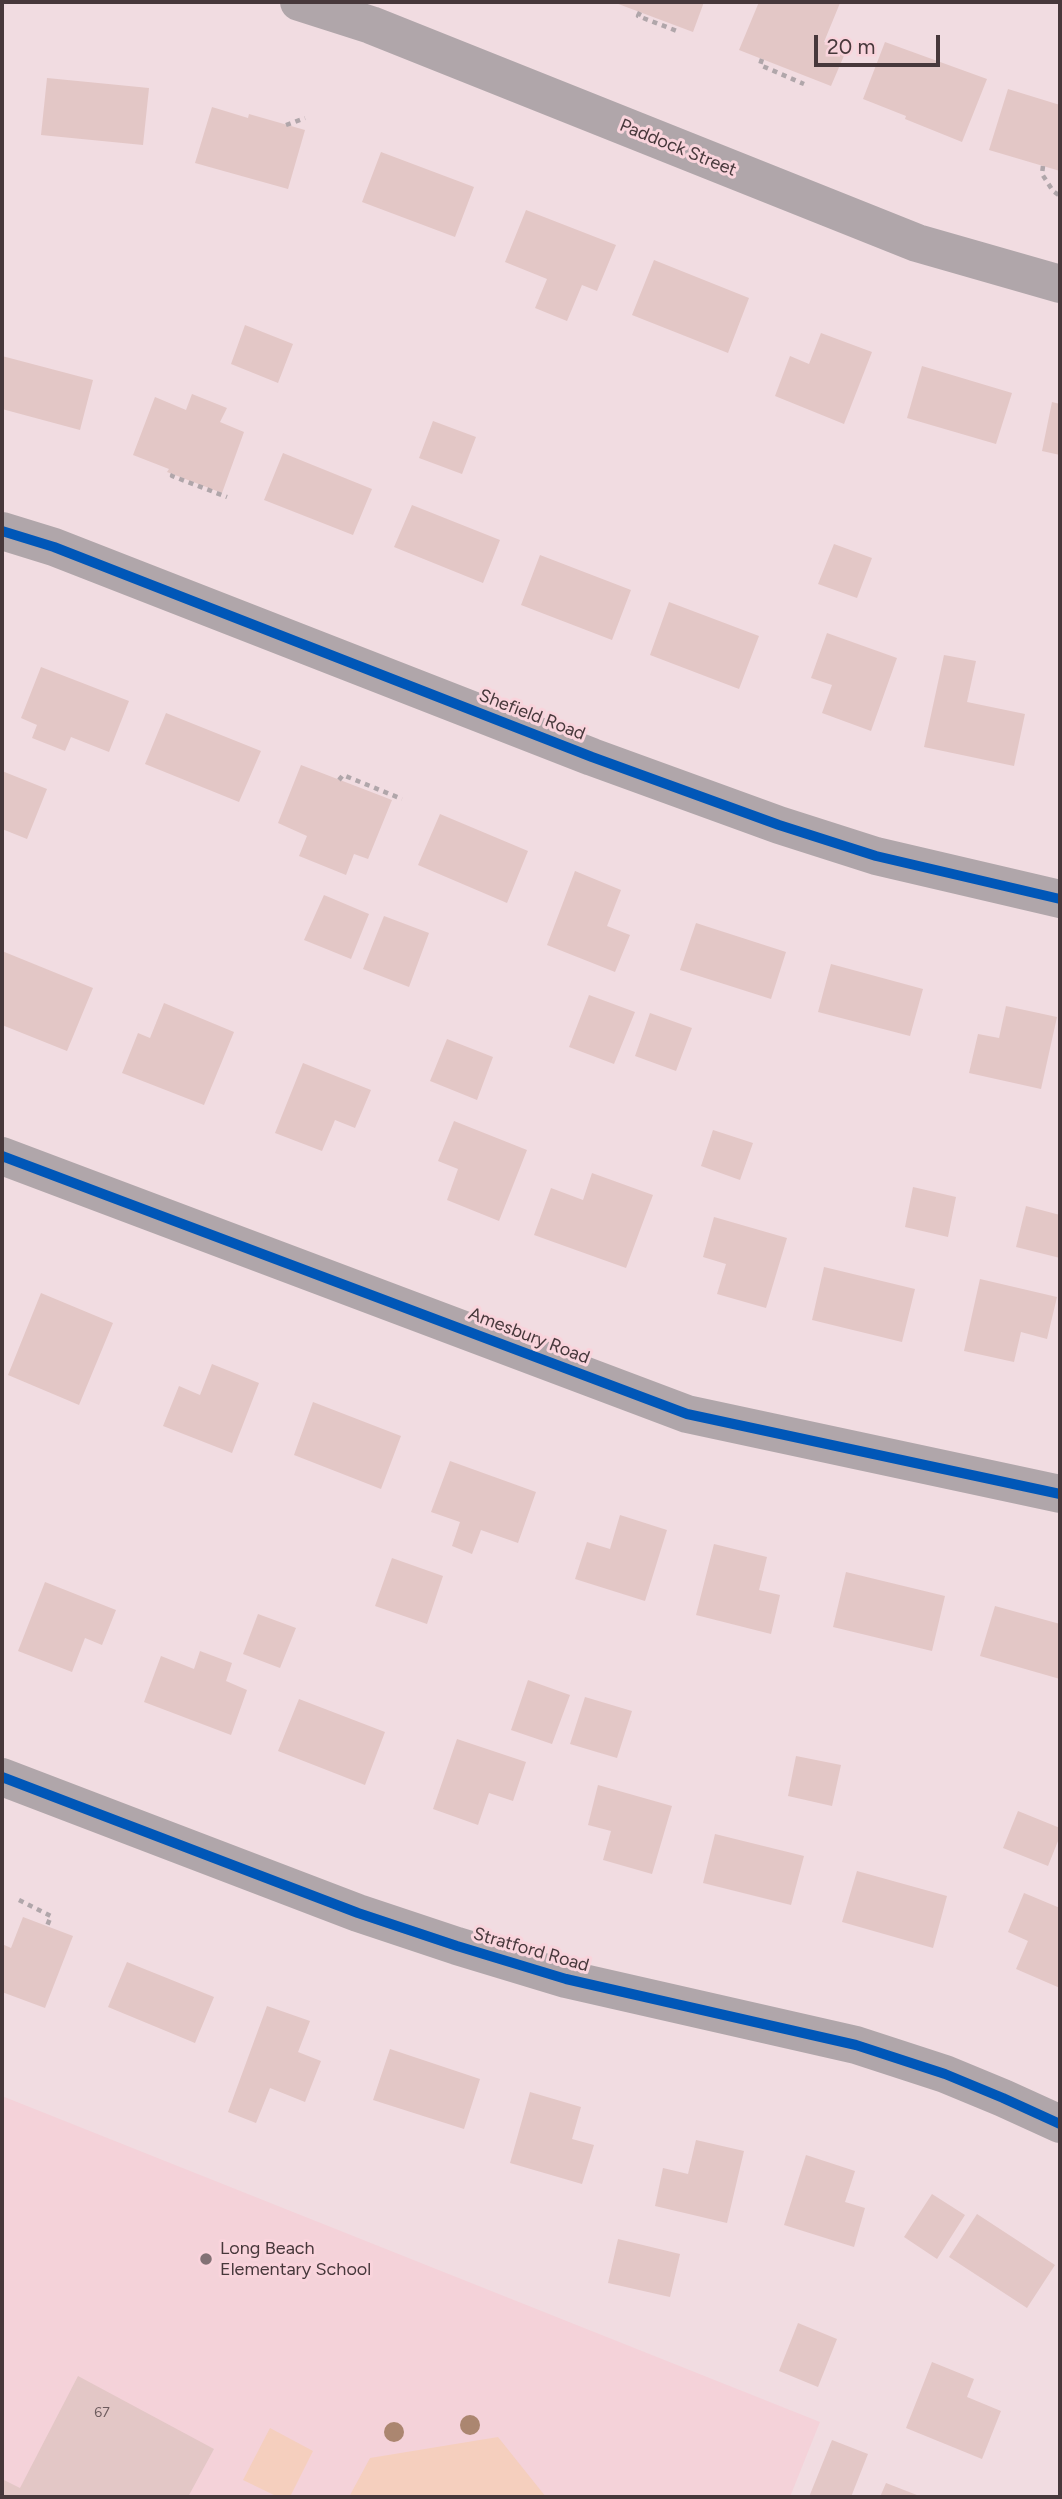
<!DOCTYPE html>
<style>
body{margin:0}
#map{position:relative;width:1062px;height:2499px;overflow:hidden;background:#f1dce1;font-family:Figtree,sans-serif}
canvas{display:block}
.frame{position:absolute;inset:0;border:4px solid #47383b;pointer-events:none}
.scale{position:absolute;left:814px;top:35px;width:126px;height:32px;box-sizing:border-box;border:4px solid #47383b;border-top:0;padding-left:9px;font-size:21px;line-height:24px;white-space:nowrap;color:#47383b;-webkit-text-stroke:5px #f9d4dc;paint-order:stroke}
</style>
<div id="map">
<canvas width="1062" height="2499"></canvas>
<div class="frame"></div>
<div class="scale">20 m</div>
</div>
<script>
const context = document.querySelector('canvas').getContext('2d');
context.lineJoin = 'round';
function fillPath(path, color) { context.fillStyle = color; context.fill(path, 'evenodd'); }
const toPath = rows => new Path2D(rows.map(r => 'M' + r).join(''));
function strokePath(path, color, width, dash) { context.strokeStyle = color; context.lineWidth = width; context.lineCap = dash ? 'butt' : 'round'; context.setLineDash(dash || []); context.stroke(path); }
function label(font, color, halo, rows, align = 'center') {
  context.font = font + ' Figtree,sans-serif'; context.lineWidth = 6; context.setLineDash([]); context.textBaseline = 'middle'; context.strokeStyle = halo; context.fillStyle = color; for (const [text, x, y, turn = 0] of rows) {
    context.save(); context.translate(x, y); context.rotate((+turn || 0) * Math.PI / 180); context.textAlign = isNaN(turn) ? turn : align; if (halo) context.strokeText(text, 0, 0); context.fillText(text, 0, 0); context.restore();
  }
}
fillPath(toPath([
 [2,2096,820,2422,790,2497,2,2497]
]), '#f4d2d9');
fillPath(toPath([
 [270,2428,313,2451,290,2497,278,2497,243,2480],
 [498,2437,546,2497,349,2497,370,2458]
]), '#f5cfbe');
fillPath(toPath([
 [613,2,704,2,693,32],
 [759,2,840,3,824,42,846,51,831,86,739,50],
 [885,42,987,79,962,142,905,119,906,116,863,99],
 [47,78,149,88,143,145,41,135],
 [1008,89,1060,105,1060,171,989,150],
 [212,107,248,118,249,114,305,130,288,189,195,163],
 [381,152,474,187,455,237,362,202],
 [526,210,616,245,597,291,582,285,567,321,535,308,547,279,505,262],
 [654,260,749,298,728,353,632,315],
 [245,325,293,344,278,383,231,364],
 [821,333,872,352,844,424,775,396,790,356,809,364],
 [2,356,93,380,80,430,2,409],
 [922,366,1012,393,996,444,907,418],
 [192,394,227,408,220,422,244,432,222,493,167,472,169,469,133,455,155,397,186,410],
 [1052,402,1060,404,1060,455,1042,451],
 [433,421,476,437,462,474,419,458],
 [283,453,372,489,353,535,264,500],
 [412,505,500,540,483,583,394,547],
 [834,544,872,558,857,598,818,584],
 [540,555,631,590,612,640,521,605],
 [669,602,759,636,739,689,650,655],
 [827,633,897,658,871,731,822,713,832,685,811,678],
 [944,655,976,661,967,702,1025,714,1014,766,924,747],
 [41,667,129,701,109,752,71,737,65,751,32,738,37,725,21,718],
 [166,713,261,751,239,802,145,764],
 [301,765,392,800,368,859,354,854,346,875,299,856,307,836,278,823],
 [2,771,47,789,27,839,2,829],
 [440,814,528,851,507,903,418,865],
 [575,871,621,890,607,926,630,935,615,972,547,945],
 [324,895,369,914,351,959,304,940],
 [384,916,429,933,409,987,363,969],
 [696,923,786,952,771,999,680,970],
 [2,951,93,988,67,1051,2,1025],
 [831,964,923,989,910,1036,818,1012],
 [589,995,635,1012,614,1064,569,1047],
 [164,1003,234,1032,204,1105,122,1073,138,1033,150,1038],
 [1006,1006,1057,1017,1041,1089,969,1073,978,1034,999,1038],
 [650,1013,692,1028,676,1071,635,1056],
 [447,1039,493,1057,477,1100,430,1081],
 [303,1063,371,1090,355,1128,335,1120,322,1151,275,1133],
 [454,1121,527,1150,499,1221,447,1200,458,1169,438,1161],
 [713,1130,753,1143,740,1180,701,1166],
 [592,1173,653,1195,626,1268,534,1235,551,1188,583,1200],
 [913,1187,956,1197,948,1237,905,1227],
 [1026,1206,1060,1215,1060,1258,1016,1247],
 [714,1217,787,1238,766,1308,717,1294,726,1264,703,1257],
 [824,1267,915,1289,902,1342,812,1320],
 [980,1279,1057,1297,1047,1339,1021,1332,1014,1362,964,1351],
 [41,1293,113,1323,79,1405,8,1375],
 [212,1364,259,1383,232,1453,163,1426,179,1386,200,1395],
 [313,1402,401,1436,381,1489,294,1455],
 [450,1461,536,1492,518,1543,481,1530,472,1554,452,1546,460,1522,431,1512],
 [620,1515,667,1530,645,1601,575,1579,587,1542,610,1549],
 [714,1544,767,1557,759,1590,780,1595,771,1634,696,1615],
 [392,1558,443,1576,427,1624,375,1606],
 [846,1572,945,1596,932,1651,833,1627],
 [45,1582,116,1610,102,1645,85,1638,72,1672,18,1651],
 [995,1606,1060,1624,1060,1679,980,1656],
 [258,1614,296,1628,280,1668,243,1654],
 [200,1651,232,1663,226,1681,247,1690,231,1735,144,1702,161,1656,194,1669],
 [528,1680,570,1695,552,1744,511,1730],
 [585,1697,632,1711,617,1758,570,1744],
 [299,1699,385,1732,365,1785,278,1751],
 [457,1739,526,1762,513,1801,489,1793,478,1825,433,1809],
 [796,1756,841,1765,832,1806,788,1796],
 [598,1785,672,1806,652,1874,603,1860,611,1831,588,1825],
 [1018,1811,1060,1828,1060,1836,1048,1866,1003,1848],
 [715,1834,804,1856,791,1905,703,1883],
 [857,1871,947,1896,933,1948,842,1922],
 [1024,1893,1060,1908,1060,1988,1016,1969,1028,1941,1008,1932],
 [23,1917,73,1936,45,2008,2,1992,2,1944,11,1948],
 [127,1962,214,1997,195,2043,108,2007],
 [267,2006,310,2021,298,2052,321,2061,305,2102,270,2088,256,2123,228,2112],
 [390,2049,480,2079,464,2129,373,2100],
 [530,2092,581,2107,572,2139,594,2145,582,2184,510,2163],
 [696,2140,744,2151,727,2223,655,2206,663,2168,688,2174],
 [806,2155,855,2171,845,2202,865,2208,854,2247,784,2225],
 [932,2194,965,2215,937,2259,904,2237],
 [977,2214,1055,2265,1027,2308,949,2257],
 [618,2239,680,2254,670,2297,608,2283],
 [798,2323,837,2339,818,2387,779,2371],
 [932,2362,974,2379,967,2397,1001,2411,982,2459,906,2428],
 [78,2376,214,2449,188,2497,2,2497,2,2479,20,2488],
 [832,2440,868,2454,851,2497,809,2497],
 [886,2483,922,2497,880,2497]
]), '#e3c7c6');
strokePath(toPath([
 [640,12,638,16,677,31],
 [762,59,760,65,804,84],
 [286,125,305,118],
 [1043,166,1042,174,1053,191,1060,196],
 [173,474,172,476,227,497],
 [339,780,343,775,402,799],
 [19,1900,51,1916,47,1926]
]), '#b0a6aa', 4.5, [5, 5]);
strokePath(toPath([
 [299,2,371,25,917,243,1060,284],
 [2,531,54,547,592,757,779,825,876,856,1060,899],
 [2,1156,687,1414,1060,1494],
 [2,1777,358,1913,457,1946,566,1979,856,2045,945,2074,1003,2098,1060,2124]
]), '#b0a6aa', 38);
strokePath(toPath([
 [2,531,54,547,592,757,779,825,876,856,1060,899],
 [2,1156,687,1414,1060,1494],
 [2,1777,358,1913,457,1946,566,1979,856,2045,945,2074,1003,2098,1060,2124]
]), '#0057b8', 10);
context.fillStyle = '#ab8670';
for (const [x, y] of [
 [470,2425],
 [394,2432]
]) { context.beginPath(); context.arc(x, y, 10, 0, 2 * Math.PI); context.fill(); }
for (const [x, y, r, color] of [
 [206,2259,7,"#827175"]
]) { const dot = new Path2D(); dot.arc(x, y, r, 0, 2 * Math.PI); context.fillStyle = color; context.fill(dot); strokePath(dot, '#f9d4dc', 2.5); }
label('14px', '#6e5c5e', null, [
 ["67",102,2413]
]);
label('18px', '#47383b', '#f9d4dc', [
 ["Paddock Street",678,148,22],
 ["Shefield Road",532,715,21],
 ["Amesbury Road",529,1336,21],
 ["Stratford Road",531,1950,16]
]);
label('18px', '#47383b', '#f9d4dc', [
 ["Long Beach",220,2249],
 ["Elementary School",220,2270]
], 'left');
</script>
